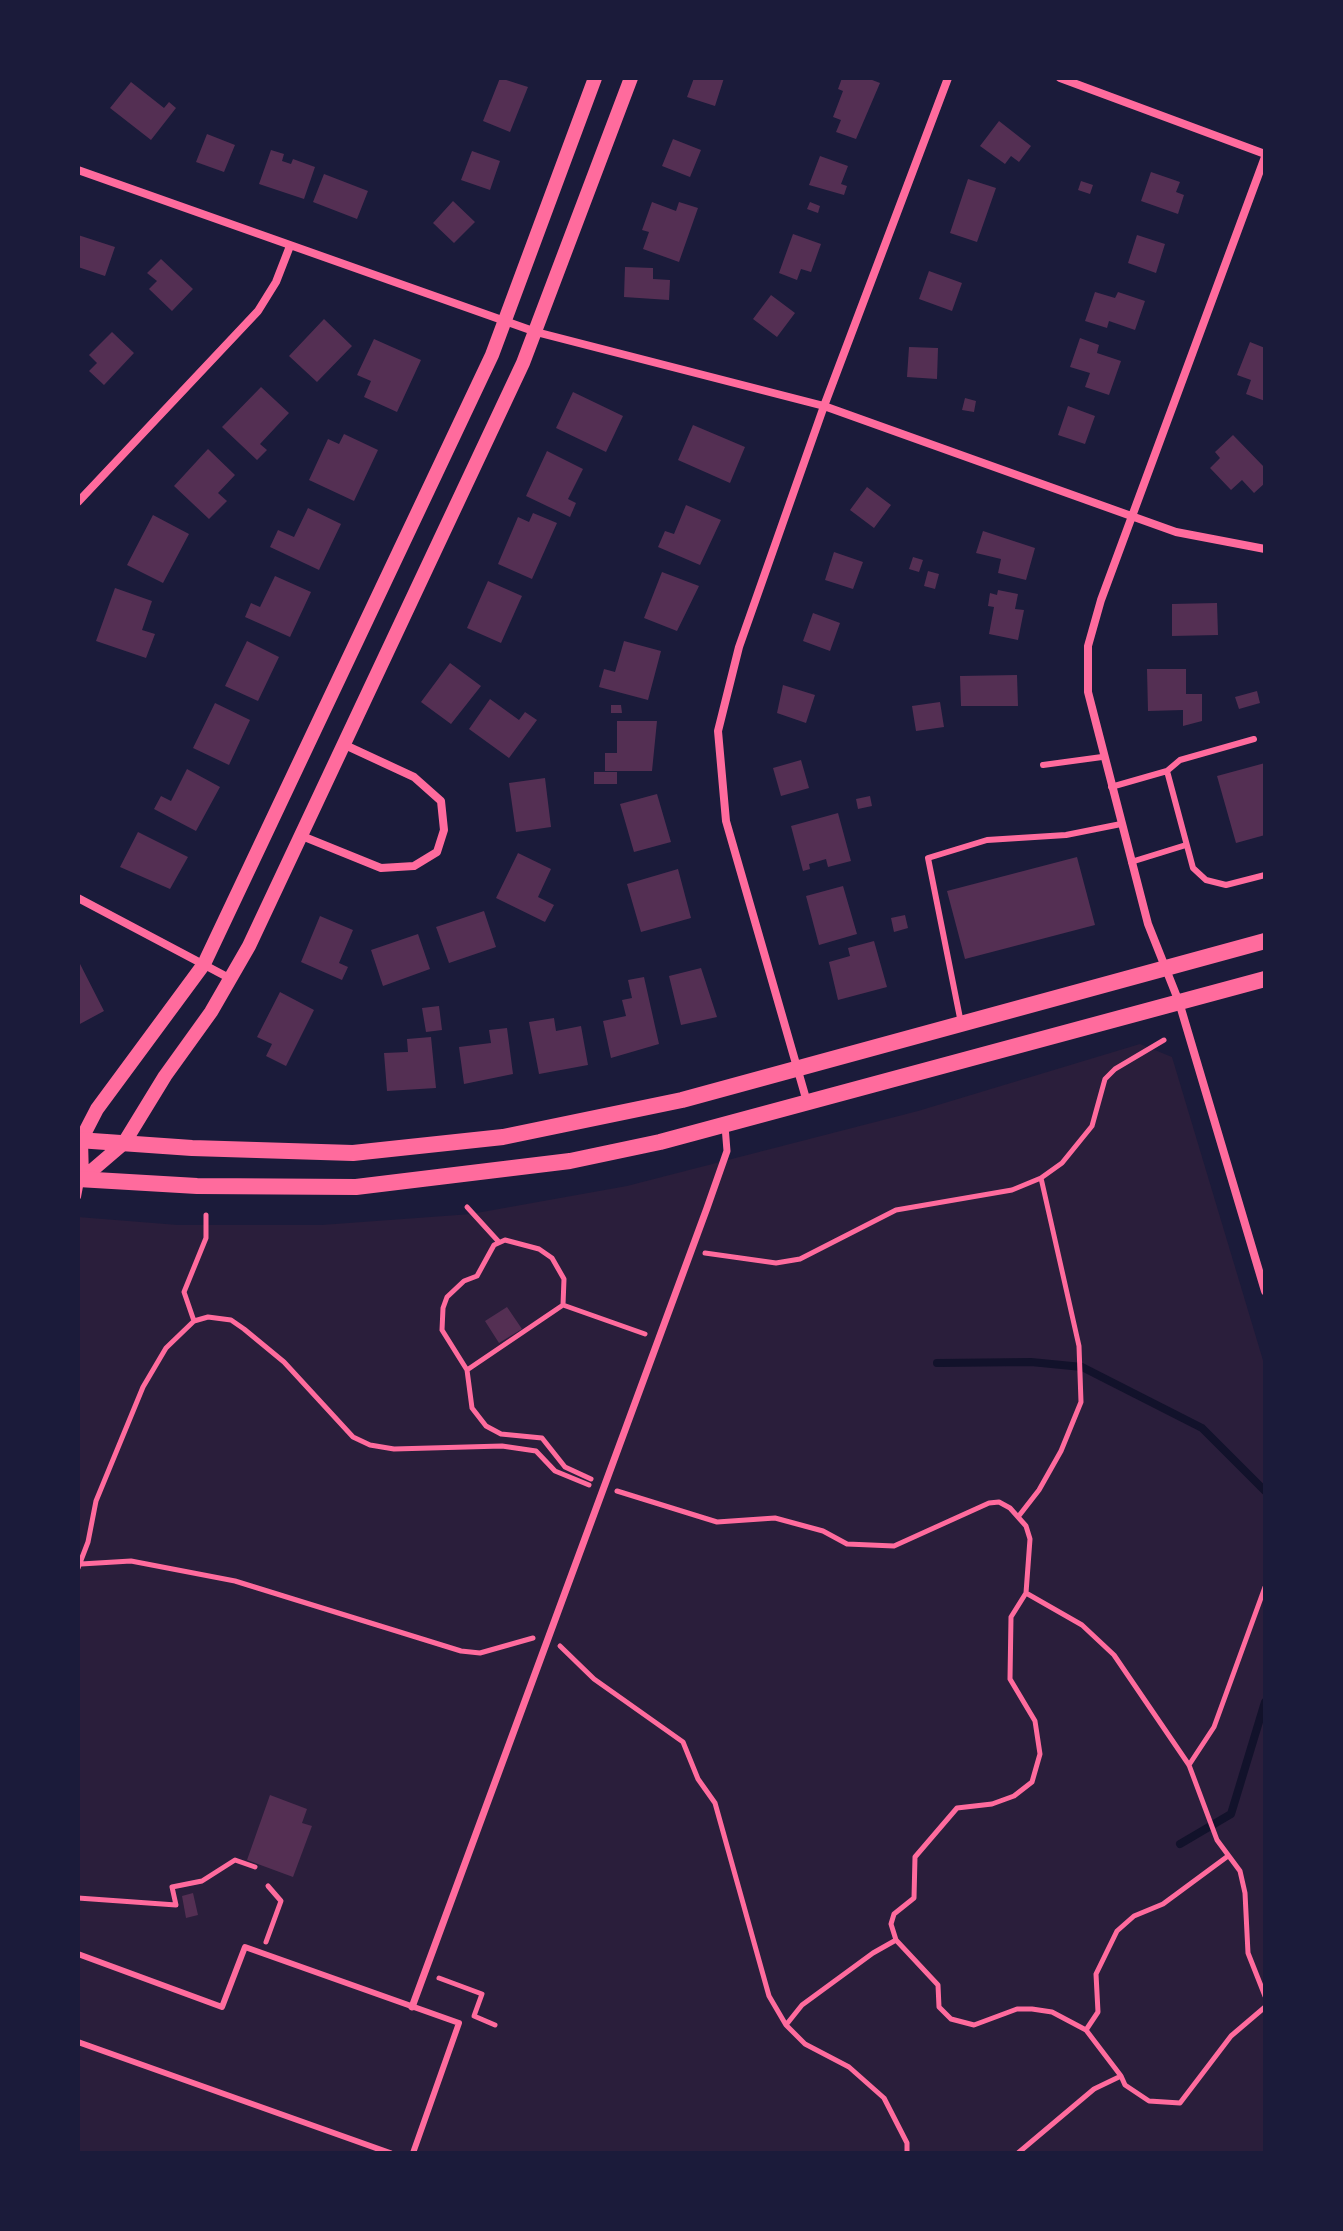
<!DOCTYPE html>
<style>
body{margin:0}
#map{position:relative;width:1343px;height:2231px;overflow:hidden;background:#1b1b3a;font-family:"Zilla Slab",serif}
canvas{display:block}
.frame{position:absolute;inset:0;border:80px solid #1b1b3a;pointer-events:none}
</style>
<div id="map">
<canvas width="1343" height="2231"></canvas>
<div class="frame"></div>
</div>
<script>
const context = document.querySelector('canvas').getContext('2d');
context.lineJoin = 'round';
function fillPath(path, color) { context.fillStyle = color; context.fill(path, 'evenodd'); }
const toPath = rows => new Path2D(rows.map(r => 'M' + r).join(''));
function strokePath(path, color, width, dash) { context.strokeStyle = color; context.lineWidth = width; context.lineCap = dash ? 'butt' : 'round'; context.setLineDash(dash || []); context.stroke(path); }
fillPath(toPath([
 [1140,1044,1172,1057,1265,1367,1265,2153,78,2153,78,1217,178,1225,322,1225,471,1214,627,1186,918,1111]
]), '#2a1e3b');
strokePath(toPath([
 [937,1363,1031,1362,1082,1367,1202,1428,1265,1491],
 [1180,1844,1231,1814,1265,1702]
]), '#12122b', 8);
fillPath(toPath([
 [500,78,528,87,510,132,483,121],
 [694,78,724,78,715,106,687,97],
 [842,78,867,78,880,83,856,139,836,132,841,120,833,117,843,91,838,89],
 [131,82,164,108,169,102,176,108,151,140,110,108],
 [999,121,1031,146,1019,162,1011,156,1005,164,980,146],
 [207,134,235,145,224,172,196,162],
 [673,139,701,150,690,177,662,166],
 [271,150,284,154,282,161,291,164,293,159,315,167,304,199,259,184],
 [472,151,500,161,490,190,461,180],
 [820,156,848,166,841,184,847,186,844,195,809,185],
 [1151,172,1180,182,1176,192,1184,195,1178,214,1141,201],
 [324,174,368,191,357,219,313,202],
 [968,179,996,188,977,242,950,233],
 [1081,181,1093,185,1090,194,1078,190],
 [453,201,475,222,454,243,433,223],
 [652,202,676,211,679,202,698,208,679,262,643,249,649,232,642,230],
 [810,202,820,206,818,213,807,209],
 [793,234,821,244,811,272,801,269,797,280,779,273],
 [78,235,115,247,105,276,78,267],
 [1137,235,1165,244,1156,273,1128,263],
 [161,259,193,289,172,311,149,289,157,281,147,273],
 [625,267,653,268,653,279,670,280,669,300,624,297],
 [929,271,962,283,952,311,919,299],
 [1095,292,1115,298,1118,292,1145,301,1135,330,1109,321,1107,328,1085,321],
 [771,295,795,313,777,337,753,319],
 [324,319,352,346,317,382,289,356],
 [112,332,134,353,104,385,89,371,97,363,89,355],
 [1080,338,1099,345,1097,353,1121,361,1109,395,1085,387,1090,373,1070,367],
 [374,339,421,360,397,412,364,397,371,381,357,375],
 [1250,342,1265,348,1265,401,1246,394,1251,380,1237,375],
 [909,347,938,348,937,379,907,377],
 [261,387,289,413,260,444,267,450,257,460,222,427],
 [573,392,623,416,606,452,556,428],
 [965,398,976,401,974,412,962,410],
 [1068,406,1095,416,1085,444,1058,435],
 [693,425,745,447,730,483,678,460],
 [344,434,378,450,354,501,309,480,328,439,339,444],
 [1233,435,1265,468,1265,483,1254,493,1242,480,1231,490,1210,468,1220,458,1215,452],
 [208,449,235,475,218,493,227,501,209,519,174,486],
 [547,451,583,469,568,499,576,503,570,517,526,496],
 [867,487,891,505,874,528,850,510],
 [686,505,721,520,700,565,658,547,665,531,674,534],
 [308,508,341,524,319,570,270,547,278,530,294,537],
 [533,513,557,523,532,579,498,564,518,517,529,522],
 [153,515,189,534,163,583,127,565],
 [983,531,1035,548,1026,580,998,573,1001,559,976,553],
 [834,552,863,562,853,589,825,580],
 [913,557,923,560,919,572,909,569],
 [928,571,939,574,935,589,924,586],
 [662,572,699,586,677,631,644,618],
 [275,576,311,592,290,637,245,617,251,603,260,607],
 [488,581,522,596,501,643,467,628],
 [115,588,152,601,142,630,155,634,146,658,96,641],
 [998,590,1018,594,1015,609,1024,610,1018,640,989,634,994,607,988,606,990,593,997,595],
 [1217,603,1218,635,1172,636,1172,604],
 [813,613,840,623,830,651,803,641],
 [247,641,279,657,258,701,225,686],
 [624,641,661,651,648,700,599,687,604,669,615,672],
 [450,663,481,686,451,724,421,702],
 [1147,669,1186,669,1186,694,1202,694,1202,721,1183,726,1183,710,1148,711],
 [1017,675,1018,706,961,706,960,676],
 [783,685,815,695,806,723,777,713],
 [1257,691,1260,703,1239,709,1235,697],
 [490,699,519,720,525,712,537,720,509,758,469,729],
 [940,702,944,727,916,731,912,706],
 [215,703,250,720,229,765,193,748],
 [611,705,621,705,622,713,611,713],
 [617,721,657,721,652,771,605,771,605,753,617,753],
 [801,760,809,788,781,796,773,768],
 [1265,763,1265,835,1236,843,1217,776],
 [187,769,220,787,196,831,154,809,161,796,171,801],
 [594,772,617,772,617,784,594,784],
 [545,778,551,827,516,832,509,783],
 [657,794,671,842,634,852,620,804],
 [870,796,872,806,858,809,856,799],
 [838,813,851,861,828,867,826,859,809,864,810,869,803,871,791,826],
 [138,832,188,857,170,889,120,867],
 [518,853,551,869,538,897,554,905,545,922,496,898],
 [1077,857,1095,925,965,959,947,891],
 [678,869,691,918,641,932,627,884],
 [843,886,857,934,819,945,806,896],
 [484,911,496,947,449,963,436,927],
 [905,915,908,928,894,932,891,918],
 [320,916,353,930,339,963,348,967,342,980,301,962],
 [418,934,430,969,383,986,371,950],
 [874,941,887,987,838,1000,829,962,850,956,848,948],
 [78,960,104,1011,78,1025],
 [701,968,717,1017,681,1025,669,976],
 [644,977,659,1044,611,1058,603,1021,626,1016,622,1000,632,998,628,980],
 [280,992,314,1010,286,1066,266,1056,272,1044,257,1037],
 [439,1006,442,1030,426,1032,422,1008],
 [554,1018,556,1031,581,1026,588,1065,539,1074,529,1022],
 [507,1028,513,1074,464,1084,459,1047,491,1043,489,1030],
 [431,1037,436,1088,387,1091,384,1053,408,1052,407,1039],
 [507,1307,522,1329,499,1343,485,1321],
 [270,1795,307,1809,302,1823,312,1826,293,1877,247,1860],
 [193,1893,198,1915,186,1918,182,1896]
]), '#542f53');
strokePath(toPath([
 [467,1207,498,1241],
 [705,1253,776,1263,800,1259,896,1210,1012,1190,1041,1178,1062,1163,1092,1126,1105,1079,1115,1069,1164,1040],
 [563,1305,467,1370,442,1330,443,1308,447,1297,464,1281,477,1276,494,1245,505,1240,539,1249,552,1258,564,1279,563,1305,645,1334],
 [194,1321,184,1292,206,1238,206,1215],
 [467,1370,472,1408,486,1426,501,1434,542,1438,565,1467,591,1479],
 [617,1491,717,1522,775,1518,823,1531,847,1544,894,1546,989,1503,999,1502,1010,1508,1026,1526,1030,1539,1026,1593,1011,1617,1010,1679,1035,1721,1040,1754,1032,1782,1014,1796,992,1804,957,1808,915,1857,914,1898,894,1914,891,1924,896,1940,873,1953,802,2005,786,2025],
 [1018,1517,1039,1490,1061,1451,1081,1402,1079,1346,1041,1178],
 [81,1564,131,1561,235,1581,461,1651,480,1653,533,1638],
 [78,1568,88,1542,96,1501,143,1387,166,1348,194,1321,208,1317,231,1320,244,1329,284,1362,353,1437,370,1445,394,1449,502,1446,536,1451,555,1471,589,1485],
 [1026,1593,1082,1625,1114,1655,1189,1765,1217,1840,1240,1871,1245,1893,1248,1953,1265,1996],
 [560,1646,594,1679,683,1742,698,1779,715,1803,769,1996,786,2025,805,2044,849,2067,884,2098,907,2143,907,2153],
 [1189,1765,1214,1727,1265,1587],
 [78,1898,176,1905,172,1887,202,1881,235,1860,255,1867],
 [896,1940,938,1985,939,2007,951,2019,974,2025,1017,2009,1032,2009,1052,2012,1086,2030,1098,2012,1096,1974,1117,1931,1134,1916,1163,1904,1228,1856],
 [266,1942,281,1901,268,1886],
 [439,1978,482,1994,474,2016,495,2025],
 [1086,2030,1121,2076],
 [1018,2153,1094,2089,1121,2076,1125,2085,1149,2101,1180,2103,1231,2036,1265,2007]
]), '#ff6b9d', 5);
strokePath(toPath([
 [1043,765,1102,757],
 [1167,771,1193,868,1206,880,1226,885,1265,875],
 [1111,787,1167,771,1180,760,1254,739],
 [1131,862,1186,845],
 [961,1023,928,858,987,840,1066,835,1121,824],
 [78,1197,81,1181],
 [78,1954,222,2007,245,1947,459,2023,413,2153],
 [78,2042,390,2153]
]), '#ff6b9d', 6);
strokePath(toPath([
 [412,2007,707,1208,727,1151,725,1126]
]), '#ff6b9d', 7);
strokePath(toPath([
 [1060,78,1265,154],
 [1265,157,1101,600,1088,646,1088,692,1148,924,1179,1002,1265,1291],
 [78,170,536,332,824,406,1176,532,1265,549],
 [78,502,258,311,276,282,290,246],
 [302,836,381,868,414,866,437,852,444,830,441,801,414,777,345,745],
 [78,898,231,979],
 [807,1102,726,821,718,731,739,647,824,406,948,78]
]), '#ff6b9d', 8);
strokePath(toPath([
 [82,1179,124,1143,165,1076,211,1012,249,946,523,363,631,78],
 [82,1179,81,1140,97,1109,204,964,492,355,595,78]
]), '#ff6b9d', 14);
strokePath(toPath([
 [78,1140,192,1148,353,1153,503,1137,682,1100,1265,941],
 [78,1179,197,1186,356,1187,570,1161,660,1142,1265,979]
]), '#ff6b9d', 16);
</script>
